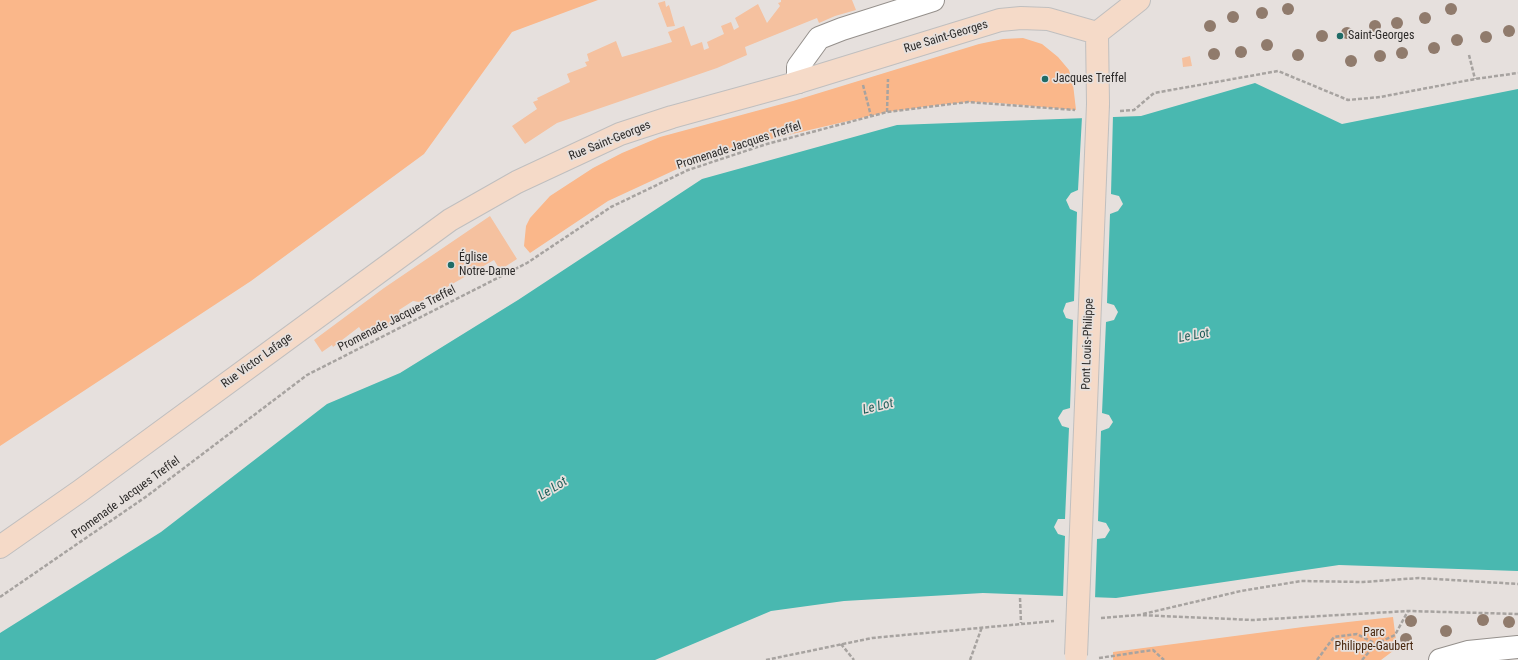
<!DOCTYPE html>
<meta charset="utf-8">
<style>
body{margin:0}
canvas{display:block;background:#e6e0dd}
</style>
<canvas width="1518" height="660"></canvas>
<script>
const context = document.querySelector('canvas').getContext('2d');
context.lineJoin = 'round';
function fillPath(path, color) { context.fillStyle = color; context.fill(path, 'evenodd'); }
const toPath = rows => new Path2D(rows.map(r => 'M' + r).join(''));
function strokePath(path, color, width, dash) { context.strokeStyle = color; context.lineWidth = width; context.lineCap = dash ? 'butt' : 'round'; context.setLineDash(dash || []); context.stroke(path); }
function label(font, color, halo, rows, align = 'center') {
  context.font = font + ' "Roboto Condensed",sans-serif'; context.lineWidth = 3.5; context.setLineDash([]); context.textBaseline = 'middle'; context.strokeStyle = halo; context.fillStyle = color; for (const [text, x, y, turn = 0] of rows) {
    context.save(); context.translate(x, y); context.rotate((+turn || 0) * Math.PI / 180); context.textAlign = isNaN(turn) ? turn : align; if (halo) context.strokeText(text, 0, 0); context.fillText(text, 0, 0); context.restore();
  }
}
fillPath(toPath([
 [0,0,598,0,512,32,424,154,251,281,0,446],
 [1023,38,1042,44,1058,57,1069,70,1073,84,1076,110,998,103,968,102,938,105,887,112,762,141,688,164,608,201,530,253,524,246,526,226,530,218,550,196,593,168,622,153,660,137,793,101,979,44,1003,39],
 [1393,617,1397,648,1381,660,1113,660,1113,652,1303,627]
]), '#fab78a');
fillPath(toPath([
 [1255,83,1342,124,1518,89,1518,571,1339,565,1116,598,983,593,844,601,771,611,655,660,0,660,0,633,161,532,327,404,400,373,518,300,702,179,897,125,1141,116]
]), '#49b8b0');
fillPath(toPath([
 [1113,115,1111,194,1119,196,1123,204,1118,211,1110,214,1107,303,1114,305,1118,312,1114,320,1106,322,1102,413,1109,415,1113,422,1109,428,1101,431,1098,521,1106,523,1110,530,1105,538,1097,539,1095,599,1063,598,1065,536,1058,534,1054,527,1058,519,1065,519,1069,428,1062,426,1058,418,1063,410,1070,408,1073,320,1066,318,1063,311,1066,303,1074,301,1077,212,1070,209,1066,200,1071,193,1078,190,1082,117]
]), '#e6e0dd');
fillPath(toPath([
 [781,0,852,0,856,10,835,16,819,23,817,18,745,47,747,55,717,68,557,123,525,144,512,126,537,109,533,102,538,100,537,98,570,82,567,74,587,66,585,62,589,61,587,54,616,41,622,57,636,53,672,42,668,32,684,26,691,46,702,42,704,50,709,48,707,42,724,34,721,26,731,22,734,30,739,27,735,18,758,4,767,23,780,6,778,3,781,2],
 [665,1,666,7,669,5,675,26,667,27,658,3],
 [1190,56,1192,66,1183,67,1182,58],
 [490,216,517,259,500,270,494,260,428,298,419,302,413,301,399,310,404,318,367,339,359,327,333,347,332,345,322,352,314,340,384,288]
]), '#f5c19f');
const minor = toPath([
 [798,82,798,67,819,38,842,29,933,0],
 [1440,660,1468,652,1518,647]
]);
const major = toPath([
 [1097,33,1098,104],
 [1097,33,1139,0],
 [0,547,80,491,450,220,517,182,620,134,672,117,792,84,1000,20,1021,18,1048,19,1097,33]
]);
strokePath(minor, '#95908c', 24);
strokePath(major, '#c0bfbf', 24);
strokePath(toPath([
 [1469,55,1475,79],
 [863,85,871,116],
 [1120,111,1134,110,1154,93,1278,71,1348,100,1380,97,1475,79,1518,73],
 [887,112,888,79],
 [0,597,147,496,307,375,527,263,611,207,688,170,767,144,887,112,968,102,1075,110],
 [1020,598,1021,623],
 [1143,614,1241,591,1301,581,1363,582,1419,578,1518,584],
 [1101,618,1139,615,1253,620,1408,611,1518,614],
 [841,644,854,660],
 [1099,658,1153,650,1164,660],
 [766,660,872,638,1054,621],
 [970,660,982,627],
 [1317,660,1334,637,1357,634,1376,644,1395,635,1408,611],
 [1362,660,1376,644]
]), '#a7a3a0', 2.5, [4, 2]);
strokePath(minor, '#fff', 22);
strokePath(major, '#f5dac8', 22);
const majorBridge = toPath([
 [1076,655,1098,104]
]);
strokePath(majorBridge, '#c0bfbf', 24, []);
strokePath(majorBridge, '#f5dac8', 22);
context.fillStyle = '#907b6c';
for (const [x, y] of [
 [1288,9],
 [1451,9],
 [1262,13],
 [1233,17],
 [1425,18],
 [1397,23],
 [1210,26],
 [1375,26],
 [1509,31],
 [1347,33],
 [1322,36],
 [1486,37],
 [1457,40],
 [1267,45],
 [1434,48],
 [1241,52],
 [1402,53],
 [1214,54],
 [1298,55],
 [1380,56],
 [1351,61],
 [1483,620],
 [1411,621],
 [1509,622],
 [1446,631],
 [1406,639]
]) { context.beginPath(); context.arc(x, y, 6, 0, 2 * Math.PI); context.fill(); }
for (const [x, y, r, color] of [
 [1340,36,4,"#1f6b66"],
 [1045,79,4,"#1f6b66"],
 [451,265,4,"#1f6b66"]
]) { const dot = new Path2D(); dot.arc(x, y, r, 0, 2 * Math.PI); context.fillStyle = color; context.fill(dot); strokePath(dot, '#e6e0dd', 1.5); }
label('12px', '#2c2a29', '#e6e0dd', [
 ["Saint-Georges",1348,36],
 ["Jacques Treffel",1053,79],
 ["Église",459,258],
 ["Notre-Dame",459,272]
], 'left');
label('12px', '#2c2a29', '#e6e0dd', [
 ["Rue Saint-Georges",946,37,-17],
 ["Rue Saint-Georges",610,141,-22],
 ["Promenade Jacques Treffel",739,146,-18],
 ["Promenade Jacques Treffel",397,319,-27],
 ["Pont Louis-Philippe",1088,344,-88],
 ["Rue Victor Lafage",257,361,-36],
 ["Promenade Jacques Treffel",126,498,-36]
]);
label('12px', '#49280f', '#e6e0dd', [
 ["Parc",1374,633],
 ["Philippe-Gaubert",1374,647]
]);
label('italic 13px', '#1f5c58', '#e6e0dd', [
 ["Le Lot",1194,336,-10],
 ["Le Lot",878,407,-13],
 ["Le Lot",553,489,-32]
]);
</script>
